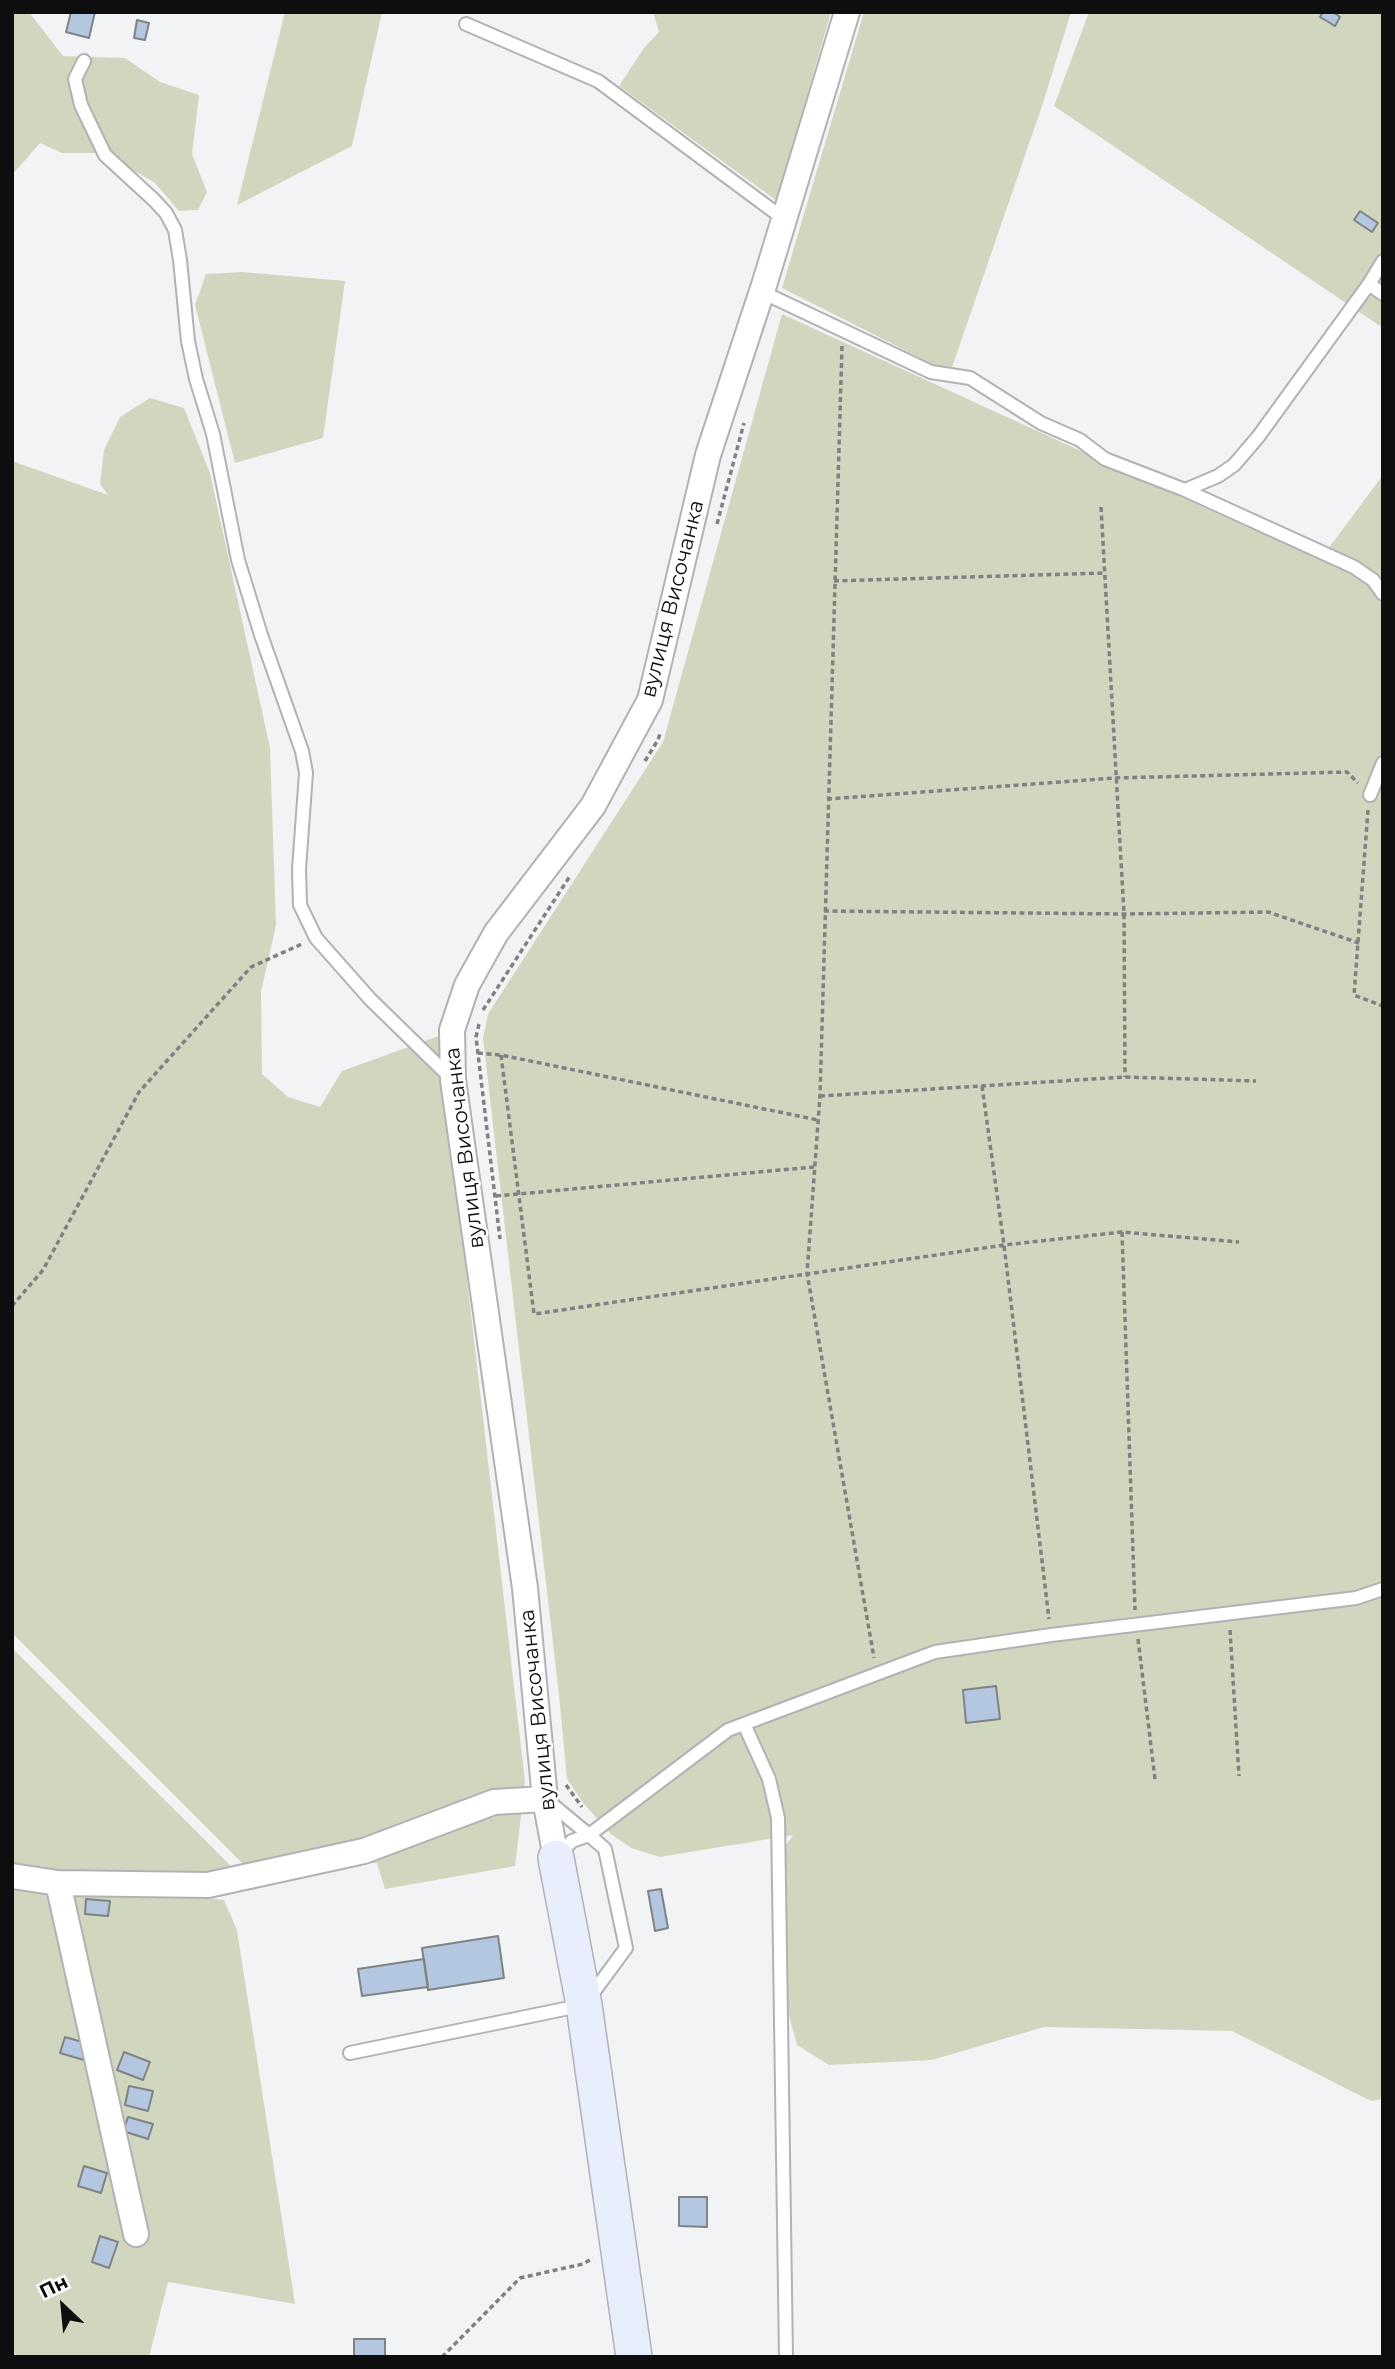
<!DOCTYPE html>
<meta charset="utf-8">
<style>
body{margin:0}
#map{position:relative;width:1395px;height:2369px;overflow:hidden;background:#f2f3f4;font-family:Montserrat,sans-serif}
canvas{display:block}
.frame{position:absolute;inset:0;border:14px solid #0e0e0f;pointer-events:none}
.north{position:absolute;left:28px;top:2271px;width:70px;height:70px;-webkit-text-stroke:5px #fff;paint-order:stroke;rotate:334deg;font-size:19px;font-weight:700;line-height:28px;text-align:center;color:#0e0e0f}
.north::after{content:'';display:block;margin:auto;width:24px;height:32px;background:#0e0e0f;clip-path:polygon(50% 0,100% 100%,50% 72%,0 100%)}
</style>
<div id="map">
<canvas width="1395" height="2369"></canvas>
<div class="frame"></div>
<div class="north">Пн</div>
</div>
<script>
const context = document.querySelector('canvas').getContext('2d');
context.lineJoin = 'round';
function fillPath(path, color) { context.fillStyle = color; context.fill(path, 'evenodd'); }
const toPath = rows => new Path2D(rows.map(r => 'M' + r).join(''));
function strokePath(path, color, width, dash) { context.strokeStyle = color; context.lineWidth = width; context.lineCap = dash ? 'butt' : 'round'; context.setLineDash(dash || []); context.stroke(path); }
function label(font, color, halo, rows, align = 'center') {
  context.font = font + ' Montserrat,sans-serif'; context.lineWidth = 5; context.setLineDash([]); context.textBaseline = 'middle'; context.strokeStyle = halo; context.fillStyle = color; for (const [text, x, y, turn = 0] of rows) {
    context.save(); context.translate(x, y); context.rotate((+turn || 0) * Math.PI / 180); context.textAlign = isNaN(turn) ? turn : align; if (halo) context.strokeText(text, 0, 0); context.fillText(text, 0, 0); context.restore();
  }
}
fillPath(toPath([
 [12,12,29,12,63,56,125,58,160,82,199,95,192,154,207,192,198,210,179,211,155,183,103,153,62,153,40,143,12,175],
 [285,12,382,12,352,146,237,205],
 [653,12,831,12,777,201,619,86,644,48,659,32],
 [864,12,1071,12,1043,103,950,373,782,288],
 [1089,12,1383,12,1383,328,1054,106],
 [242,272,345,281,323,438,235,463,195,305,206,274],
 [782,314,1249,528,1322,557,1383,475,1383,2099,1371,2101,1232,2031,1044,2027,932,2060,829,2065,797,2045,787,2008,782,1851,793,1835,660,1857,631,1848,611,1834,584,1804,567,1779,559,1695,483,1038,488,1014,663,742],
 [150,398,184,408,210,473,270,748,276,925,261,992,262,1074,288,1097,320,1107,342,1071,439,1036,525,1782,515,1866,385,1889,377,1863,243,1864,12,1633,12,461,108,495,100,484,104,450,120,417],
 [12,1648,231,1866,177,1879,66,1879,224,1900,237,1930,295,2304,168,2282,149,2357,12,2357]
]), '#d1d7bf');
const building = toPath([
 [71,12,95,12,89,38,66,32,71,12],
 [1323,12,1333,12,1340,17,1335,26,1320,17,1323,12],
 [137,20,149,23,145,40,134,38,137,20],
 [1360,211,1378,223,1372,232,1354,220,1360,211],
 [996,1686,1000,1719,966,1723,963,1690,996,1686],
 [661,1889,668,1928,655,1931,648,1891,661,1889],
 [86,1899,110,1901,108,1916,85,1914,86,1899],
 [498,1936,504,1978,428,1990,422,1948,498,1936],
 [424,1959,428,1987,362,1996,358,1969,424,1959],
 [65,2037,89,2044,84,2060,60,2053,65,2037],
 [124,2052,150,2062,143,2080,117,2070,124,2052],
 [129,2086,153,2091,148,2111,125,2105,129,2086],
 [128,2117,153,2124,148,2139,123,2131,128,2117],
 [84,2166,107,2173,101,2193,78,2186,84,2166],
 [679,2197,707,2197,707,2227,679,2226,679,2197],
 [100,2236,118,2242,109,2268,92,2262,100,2236],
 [354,2339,385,2339,385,2357,354,2357,354,2339]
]);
fillPath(building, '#b3c7e0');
strokePath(building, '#818283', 2);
const lane = toPath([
 [466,24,598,81,784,219],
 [84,61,75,79,81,105,105,155,154,200,166,213,175,230,180,260,188,341,196,379,213,434,238,560,261,635,302,751,306,773,299,869,300,905,316,938,370,999,453,1080],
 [1369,284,1383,294],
 [762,292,931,372,970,378,1041,423,1080,440,1105,459,1185,490,1354,567,1373,580,1383,594],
 [1185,490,1218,476,1234,465,1258,437,1369,284,1383,261],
 [1370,795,1383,763],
 [744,1724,769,1779,778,1818,786,2357],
 [548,1801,589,1835,728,1730,935,1652,1051,1635,1356,1598,1383,1589],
 [350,2053,584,2005,626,1948,605,1849,589,1835,572,1841,556,1857]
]);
const street = toPath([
 [556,1858,545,1799,525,1588,453,1080,452,1030,467,985,496,933,593,806,650,700,708,455,765,282,847,12],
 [12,1876,58,1883,208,1885,364,1851,494,1802,545,1799],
 [58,1883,136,2234]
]);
const secondary = toPath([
 [556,1858,584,2005,634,2357]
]);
strokePath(lane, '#b1b2b3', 16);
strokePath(street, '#b1b2b3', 28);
strokePath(secondary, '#b1b2b3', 38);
strokePath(toPath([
 [842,346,820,1096,807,1273,874,1658],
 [1101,507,1124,914,1125,1077],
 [717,524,744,423],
 [834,581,1105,573],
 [645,761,658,740,661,731],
 [827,799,1115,778,1347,772,1358,783],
 [1368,810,1354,995,1383,1006],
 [824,911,1124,914,1268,912,1359,943],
 [483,1010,570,876],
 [479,1024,476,1037,500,1239],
 [478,1053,501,1055,818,1120],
 [501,1055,534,1314,1004,1245,1122,1232,1239,1242],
 [982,1086,1004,1245,1049,1619],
 [820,1096,1125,1077,1256,1081],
 [496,1196,814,1167],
 [1122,1232,1135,1610],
 [12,1306,43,1270,139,1092,251,967,302,944],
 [1230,1630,1239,1776],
 [1138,1639,1155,1779],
 [566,1785,582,1807],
 [442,2357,520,2278,583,2264,593,2258]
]), '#808182', 3.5, [5, 3.5]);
strokePath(lane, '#fff', 12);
strokePath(street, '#fff', 24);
strokePath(secondary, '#e9eefd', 35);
label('21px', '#0e0e0f', '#fff', [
 ["вулиця Височанка",673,599,-76],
 ["вулиця Височанка",465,1148,-97],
 ["вулиця Височанка",538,1710,-96]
]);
</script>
